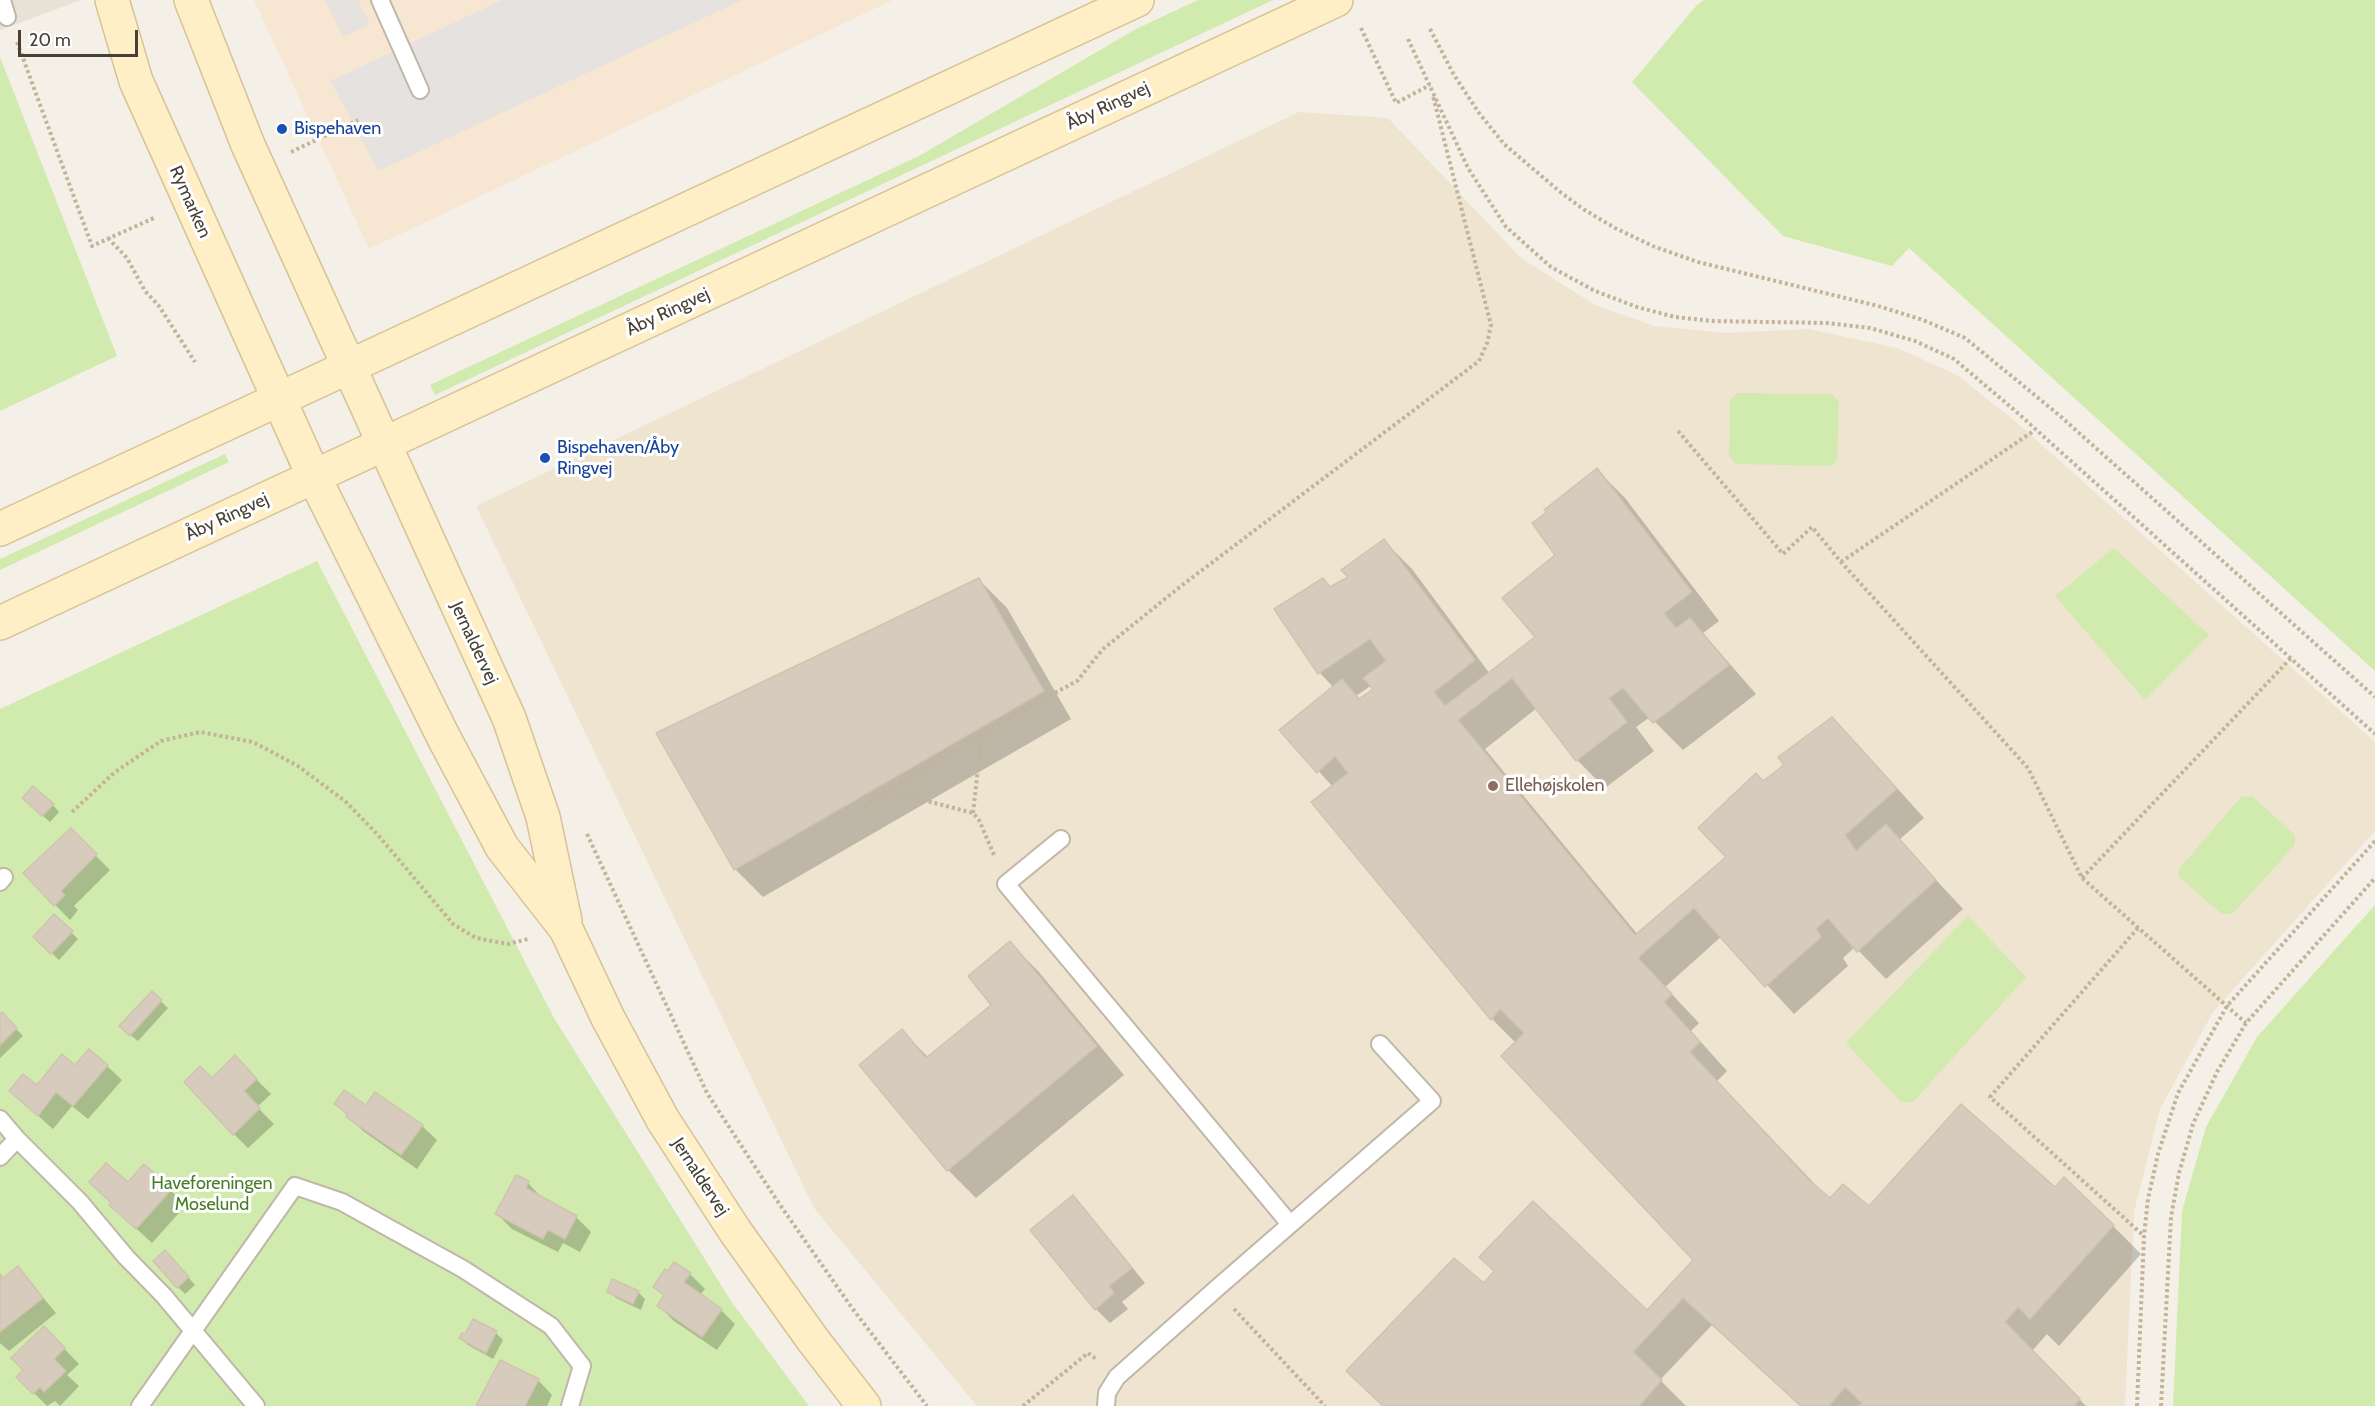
<!DOCTYPE html>
<meta charset="utf-8">
<style>
body{margin:0}
#map{position:relative;width:2375px;height:1406px;overflow:hidden;background:#f4f0e7;font-family:Cabin,sans-serif}
canvas{display:block}
.scale{position:absolute;left:18px;top:30px;width:120px;height:27px;box-sizing:border-box;border:3px solid #474035;border-top:0;padding-left:8px;font-size:18px;line-height:21px;white-space:nowrap;color:#474035;-webkit-text-stroke:4px #fff;paint-order:stroke}
</style>
<div id="map">
<canvas width="2375" height="1406"></canvas>
<div class="scale">20 m</div>
</div>
<script>
const context = document.querySelector('canvas').getContext('2d');
context.lineJoin = 'round';
function fillPath(path, color) { context.fillStyle = color; context.fill(path, 'evenodd'); }
const toPath = rows => new Path2D(rows.map(r => 'M' + r).join(''));
function strokePath(path, color, width, dash) { context.strokeStyle = color; context.lineWidth = width; context.lineCap = dash ? 'butt' : 'round'; context.setLineDash(dash || []); context.stroke(path); }
function label(font, color, halo, rows, align = 'center') {
  context.font = font + ' Cabin,sans-serif'; context.lineWidth = 6; context.setLineDash([]); context.textBaseline = 'middle'; context.strokeStyle = halo; context.fillStyle = color; for (const [text, x, y, turn = 0] of rows) {
    context.save(); context.translate(x, y); context.rotate((+turn || 0) * Math.PI / 180); context.textAlign = isNaN(turn) ? turn : align; if (halo) context.strokeText(text, 0, 0); context.fillText(text, 0, 0); context.restore();
  }
}
fillPath(toPath([
 [0,0,81,0,0,30]
]), '#e8e1d5');
fillPath(toPath([
 [254,0,893,0,369,249]
]), '#f7e6d1');
fillPath(toPath([
 [1299,112,1388,118,1521,258,1595,305,1654,326,1726,333,1809,329,1897,348,1957,375,2014,420,2375,742,2375,831,2213,1012,2160,1109,2134,1212,2125,1406,977,1406,814,1208,476,506]
]), '#eee4d0');
fillPath(toPath([
 [1198,0,1273,0,435,395,430,385,919,156,1136,29],
 [1704,0,2375,0,2375,671,1909,248,1892,266,1783,236,1632,82,1697,5],
 [0,57,117,356,0,411],
 [1737,393,1832,394,1839,402,1837,460,1832,466,1736,464,1729,456,1730,400],
 [225,454,229,462,0,570,0,559],
 [2114,548,2209,635,2145,700,2055,596],
 [317,561,554,1018,731,1301,809,1406,0,1406,0,709],
 [2252,796,2295,835,2295,845,2232,914,2222,914,2179,877,2179,869,2241,797],
 [2375,905,2375,1406,2173,1406,2182,1211,2206,1127,2257,1037],
 [1968,916,2026,977,1913,1102,1901,1102,1846,1043]
]), '#d1eaae');
fillPath(toPath([
 [325,0,358,0,370,24,343,37],
 [502,0,742,0,378,171,331,81]
]), '#e5e2df');
fillPath(toPath([
 [1597,470,1625,498,1719,621,1703,633,1756,694,1683,750,1650,717,1636,727,1654,751,1605,788,1577,760,1537,708,1485,749,1638,935,1728,857,1763,783,1787,765,1832,719,1860,747,1924,818,1899,840,1963,909,1886,979,1855,947,1843,958,1848,966,1794,1014,1722,936,1665,987,1699,1023,1691,1031,1727,1071,1717,1081,1830,1200,1869,1208,2055,1189,2113,1226,2141,1254,2059,1346,2047,1334,2032,1351,2086,1406,1800,1406,1712,1325,1660,1380,1686,1406,1384,1406,1484,1285,1647,1312,1695,1260,1516,1043,1492,1019,1333,787,1281,730,1334,688,1320,673,1276,609,1331,588,1350,577,1384,541,1412,569,1490,674,1537,638,1557,555],
 [1372,685,1376,689,1361,700,1356,696],
 [979,580,1007,608,1071,719,763,897,735,869],
 [31,805,53,805,59,812,50,822],
 [70,830,110,870,74,906,78,910,70,920,25,874],
 [54,916,78,939,59,960,35,937],
 [1010,943,1038,971,1124,1075,976,1198,948,1170,902,1031,929,1058,993,1005],
 [152,993,168,1008,138,1041,128,1033],
 [2,1014,23,1036,0,1058,0,1016],
 [235,1058,271,1094,257,1107,274,1124,248,1148,234,1134,212,1080],
 [107,1066,122,1080,88,1119,72,1106,53,1129,26,1105,37,1087,75,1067],
 [336,1104,367,1107,422,1126,437,1140,417,1169,363,1131],
 [144,1166,186,1205,152,1243,111,1205],
 [528,1183,542,1198,576,1217,591,1232,580,1252,563,1243,558,1252,512,1229,497,1214],
 [1073,1197,1087,1212,1145,1283,1122,1302,1128,1309,1110,1323,1096,1309],
 [172,1259,195,1285,185,1294,178,1287],
 [18,1268,56,1313,9,1351,0,1343,0,1275,5,1279],
 [690,1274,705,1289,700,1295,721,1310,735,1324,717,1350,674,1321,659,1306,665,1297,655,1287],
 [609,1291,638,1292,645,1299,641,1310,616,1298],
 [44,1328,79,1364,67,1375,79,1386,60,1406,55,1401,47,1406,18,1377,25,1370],
 [496,1333,503,1340,493,1359,468,1345,461,1338],
 [538,1380,552,1395,547,1406,478,1406]
]), '#0003');
const building = toPath([
 [1597,468,1692,592,1664,613,1676,628,1690,618,1729,665,1653,723,1623,688,1609,698,1627,722,1576,761,1512,678,1458,720,1635,935,1726,857,1698,828,1756,773,1763,781,1784,765,1778,757,1832,717,1897,789,1845,835,1856,851,1886,824,1936,880,1857,952,1828,918,1816,929,1821,937,1765,987,1694,908,1638,958,1672,994,1664,1002,1700,1042,1690,1052,1809,1180,1830,1198,1843,1184,1869,1206,1961,1104,2055,1187,2064,1177,2114,1225,2030,1319,2018,1307,2005,1322,2080,1399,2074,1406,1859,1406,1862,1403,1845,1387,1829,1406,1801,1406,1683,1298,1633,1352,1662,1380,1639,1406,1383,1406,1346,1371,1454,1258,1484,1283,1494,1271,1479,1257,1533,1201,1647,1310,1693,1260,1501,1056,1524,1033,1500,1009,1491,1020,1311,802,1348,773,1335,756,1317,773,1279,730,1342,679,1359,699,1373,689,1363,678,1386,661,1370,639,1318,674,1274,609,1323,578,1330,587,1348,577,1341,570,1384,539,1475,660,1434,692,1445,706,1535,637,1502,598,1555,555,1532,523,1547,512,1544,510,1597,468],
 [979,578,1044,691,734,870,656,733,979,578],
 [33,786,54,804,42,816,22,798,33,786],
 [71,828,97,854,61,891,65,895,54,906,23,873,71,828],
 [54,914,73,931,51,954,33,937,54,914],
 [1010,941,1097,1046,947,1171,859,1065,902,1029,926,1058,991,1005,968,976,1010,941],
 [152,991,162,1000,130,1036,119,1026,152,991],
 [2,1012,17,1028,0,1045,0,1014,2,1012],
 [89,1049,108,1065,73,1106,56,1092,38,1116,9,1091,23,1074,37,1085,62,1054,75,1065,89,1049],
 [235,1055,257,1079,244,1091,260,1108,233,1135,184,1082,200,1066,212,1078,235,1055],
 [344,1090,366,1105,375,1092,423,1125,401,1155,346,1117,348,1114,334,1104,344,1090],
 [106,1163,128,1182,144,1164,172,1189,136,1229,109,1205,111,1203,89,1182,106,1163],
 [516,1175,529,1181,526,1188,577,1216,565,1239,548,1230,543,1239,495,1214,516,1175],
 [1073,1195,1132,1268,1109,1286,1114,1293,1095,1310,1030,1230,1073,1195],
 [165,1250,189,1277,177,1288,153,1261,165,1250],
 [674,1262,691,1273,684,1282,722,1309,702,1337,657,1306,664,1295,653,1287,665,1269,668,1271,674,1262],
 [18,1266,43,1298,0,1332,0,1274,3,1278,18,1266],
 [612,1279,639,1291,633,1304,607,1292,612,1279],
 [473,1319,497,1331,486,1353,459,1338,462,1333,465,1334,473,1319],
 [44,1326,65,1348,54,1359,66,1371,44,1392,40,1387,33,1394,16,1377,23,1370,11,1358,44,1326],
 [500,1360,539,1379,525,1406,476,1406,500,1360]
]);
fillPath(building, '#d6cbbc');
strokePath(building, '#d1c3af', 1.5);
const lane = toPath([
 [2,0,7,17],
 [380,0,420,90],
 [1061,839,1006,884,1290,1224],
 [0,882,4,877],
 [0,1119,17,1139],
 [0,1157,17,1139,80,1202,126,1257,164,1296,256,1406],
 [140,1406,295,1186,342,1202,463,1269,551,1326,582,1366,570,1406],
 [1106,1406,1107,1393,1117,1377,1216,1289,1432,1101,1380,1044]
]);
const secondary = toPath([
 [112,0,136,81,314,477,444,738,502,847,566,929,608,1018,663,1120,735,1231,813,1340,864,1406],
 [191,0,248,145,509,718,543,817,565,921],
 [0,529,1137,0],
 [0,623,1336,0]
]);
strokePath(lane, '#c0b7a9', 20);
strokePath(secondary, '#d6c395', 36);
strokePath(toPath([
 [1361,28,1396,103,1430,85],
 [1430,29,1454,75,1479,113,1504,144,1559,191,1583,209,1615,228,1655,247,1698,262,1878,306,1923,320,1965,338,2059,415,2375,697],
 [1408,39,1468,168,1506,227,1551,267,1595,291,1637,307,1675,317,1712,321,1827,323,1870,328,1915,341,1954,359,2012,408,2375,734],
 [17,42,92,246,156,217],
 [291,152,358,120],
 [108,238,127,258,145,291,159,306,195,362],
 [1678,431,1783,554,1812,527,1841,562,2028,768,2082,878,2246,1023],
 [1841,562,2035,430],
 [888,791,973,813,979,820,994,855],
 [864,806,1003,721,1077,681,1103,649,1181,586,1479,361,1487,343,1491,325,1433,96],
 [72,812,115,772,161,741,200,732,253,742,298,766,346,802,378,835,453,924,476,938,508,944,528,939],
 [973,813,982,733],
 [587,834,707,1093,778,1202,852,1308,927,1406],
 [2082,878,2292,657],
 [2138,928,1990,1097,2144,1236],
 [1234,1309,1325,1406],
 [1023,1406,1088,1353,1096,1359],
 [2137,1406,2144,1236,2148,1199,2158,1154,2178,1093,2227,1006,2375,841],
 [2161,1406,2171,1217,2179,1173,2193,1124,2217,1072,2246,1023,2375,878]
]), '#c2b399', 4, [3, 3]);
strokePath(lane, '#fff', 16);
strokePath(secondary, '#ffefc6', 33);
for (const [x, y, r, color] of [
 [282,129,6,"#1a4fb4"],
 [545,458,6,"#1a4fb4"],
 [1493,786,6,"#8d6e63"]
]) { const dot = new Path2D(); dot.arc(x, y, r, 0, 2 * Math.PI); context.fillStyle = color; context.fill(dot); strokePath(dot, '#fff', 2); }
label('18px', '#474035', '#fff', [
 ["Åby Ringvej",1108,106,-25],
 ["Rymarken",190,202,66],
 ["Åby Ringvej",668,312,-25],
 ["Åby Ringvej",227,517,-25],
 ["Jernaldervej",474,643,65],
 ["Jernaldervej",700,1177,57]
]);
label('18px', '#164399', '#fff', [
 ["Bispehaven",294,129],
 ["Bispehaven/Åby",557,448],
 ["Ringvej",557,469]
], 'left');
label('18px', '#785e54', '#fff', [
 ["Ellehøjskolen",1505,786]
], 'left');
label('18px', '#497c26', '#fff', [
 ["Haveforeningen",212,1184],
 ["Moselund",212,1205]
]);
</script>
